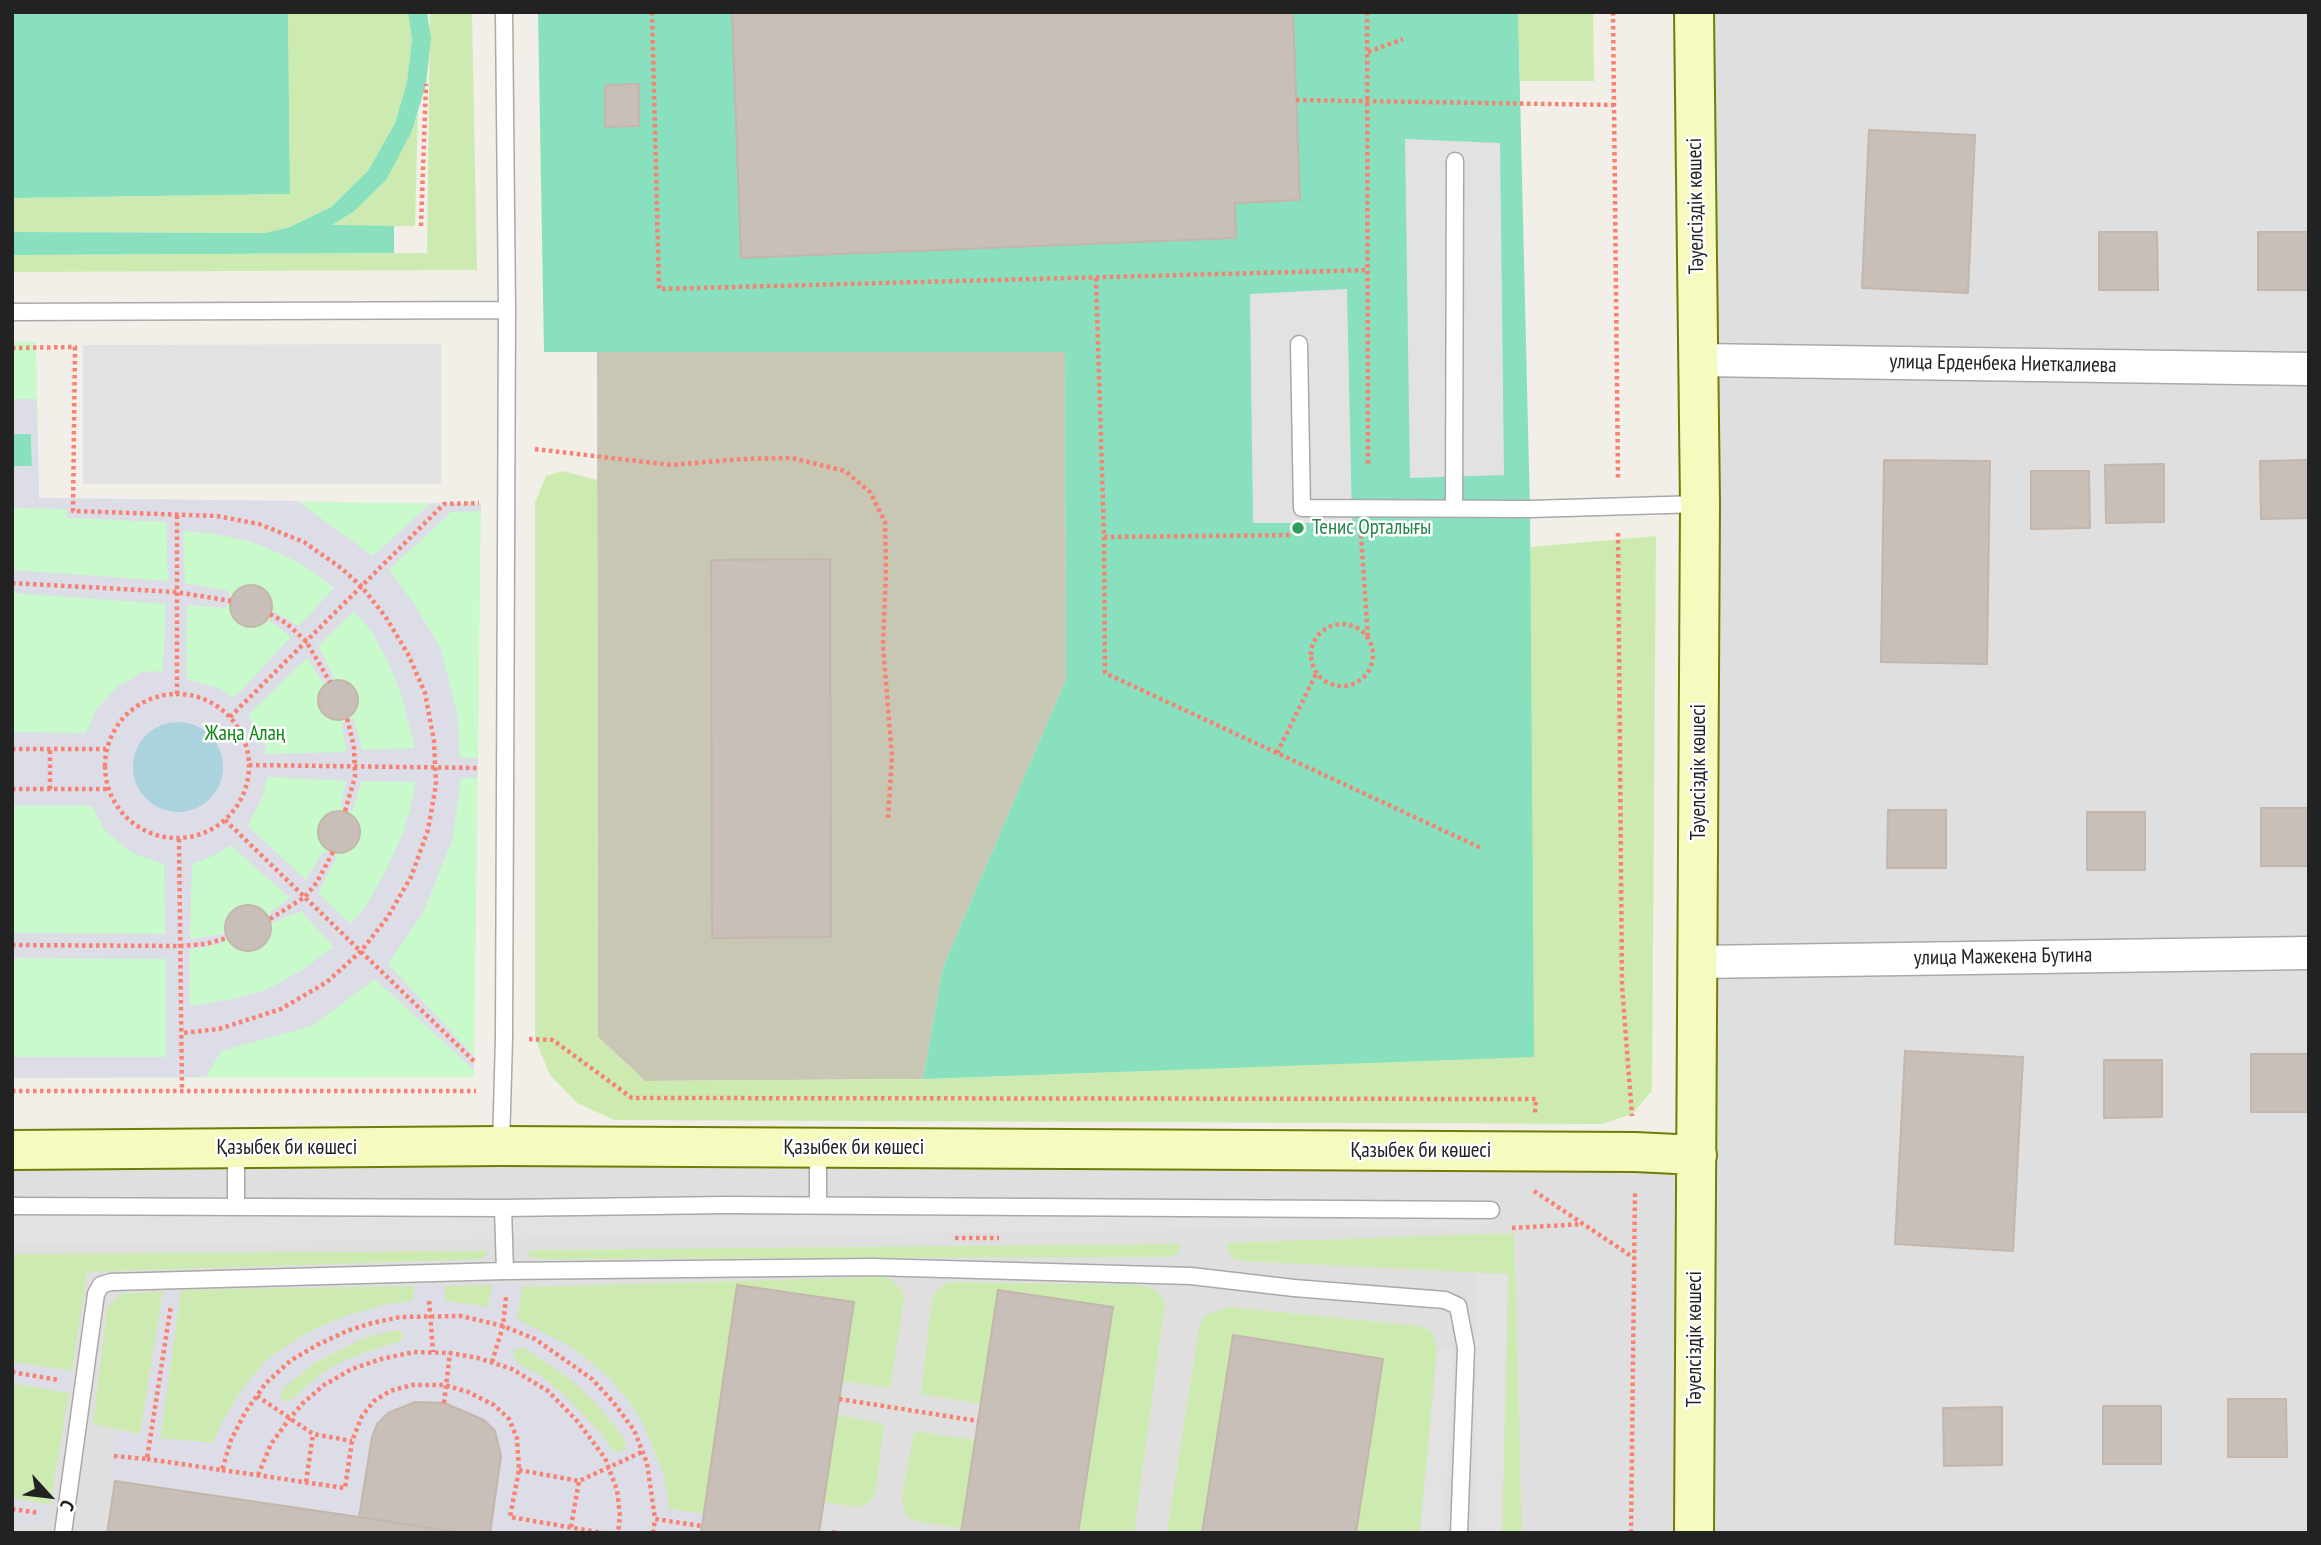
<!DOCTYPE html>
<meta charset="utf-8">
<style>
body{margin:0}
#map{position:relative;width:2321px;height:1545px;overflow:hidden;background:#f2efe9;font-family:"PT Sans Narrow",sans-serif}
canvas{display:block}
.frame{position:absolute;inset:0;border:14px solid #222;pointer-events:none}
.north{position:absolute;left:14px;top:1461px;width:70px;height:70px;-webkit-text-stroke:5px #fff;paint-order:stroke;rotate:117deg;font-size:19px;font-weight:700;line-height:28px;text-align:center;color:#222}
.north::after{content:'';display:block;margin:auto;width:24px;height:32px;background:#222;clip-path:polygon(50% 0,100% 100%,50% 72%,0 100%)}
</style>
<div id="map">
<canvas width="2321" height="1545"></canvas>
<div class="frame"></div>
<div class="north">С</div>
</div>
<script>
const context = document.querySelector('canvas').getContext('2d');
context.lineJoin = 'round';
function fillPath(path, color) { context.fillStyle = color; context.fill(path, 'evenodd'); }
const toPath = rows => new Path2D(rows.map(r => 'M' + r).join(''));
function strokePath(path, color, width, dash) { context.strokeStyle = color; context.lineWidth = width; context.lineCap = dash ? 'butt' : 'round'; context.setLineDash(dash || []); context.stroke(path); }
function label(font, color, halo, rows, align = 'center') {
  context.font = font + ' "PT Sans Narrow",sans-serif'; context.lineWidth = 5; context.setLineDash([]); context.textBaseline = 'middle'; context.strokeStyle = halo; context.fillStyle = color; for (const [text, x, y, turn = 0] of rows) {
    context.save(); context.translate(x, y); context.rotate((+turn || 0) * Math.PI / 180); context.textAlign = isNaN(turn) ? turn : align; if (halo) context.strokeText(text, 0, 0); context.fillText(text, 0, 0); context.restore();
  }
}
fillPath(toPath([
 [1694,12,2309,12,2309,1533,12,1533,12,1150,1696,1155]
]), '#e0dfdf');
fillPath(toPath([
 [597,352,1065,352,1066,679,943,967,923,1079,645,1081,598,1037]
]), '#c7c7b4');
fillPath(toPath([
 [288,12,408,12,412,39,407,82,395,123,368,171,331,207,290,227,265,233,12,232,12,198,290,194],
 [430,12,472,12,477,270,12,272,12,255,427,253],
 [1518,12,1593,12,1594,81,1520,81],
 [418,112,415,226,331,226,353,212,412,131],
 [563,471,597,480,598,1037,645,1081,923,1079,1141,1071,1530,547,1656,536,1652,1091,1632,1114,1603,1124,614,1120,577,1103,550,1075,535,1039,535,503,546,476],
 [1514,1233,1522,1533,1502,1533,1508,1274,1241,1261,1233,1258,1228,1251,1226,1243],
 [1181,1244,1179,1253,1171,1257,536,1259,530,1256,528,1250],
 [488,1251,483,1259,87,1272,72,1371,12,1362,12,1254],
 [880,1277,890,1279,897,1285,902,1292,904,1300,890,1388,842,1381,738,1285,704,1514,668,1509,668,1496,662,1470,643,1423,630,1403,610,1379,587,1359,564,1343,517,1319,522,1287],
 [953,1282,1138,1285,1149,1287,1158,1293,1165,1302,1134,1533,1078,1533,1113,1307,981,1404,921,1394,931,1306,935,1293,944,1285],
 [492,1285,488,1307,445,1301,445,1286],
 [414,1286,414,1301,387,1304,346,1316,306,1333,221,1424,213,1443,160,1439,181,1290],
 [163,1291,140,1434,93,1424,107,1311,110,1304,121,1294],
 [1227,1307,1412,1325,1422,1327,1431,1331,1435,1339,1437,1350,1420,1533,1356,1533,1383,1359,1233,1336,1202,1533,1167,1533,1199,1328,1204,1316],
 [395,1330,403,1333,403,1338,400,1342,366,1352,344,1361,322,1373,291,1400,284,1401,281,1399,280,1394,284,1387,316,1362,365,1337],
 [523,1347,573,1381,594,1401,625,1439,626,1447,624,1450,617,1453,613,1451,563,1394,541,1376,516,1362,513,1353,517,1348],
 [12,1383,69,1393,50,1505,12,1498],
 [837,1415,884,1424,876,1489,874,1497,868,1503,859,1507,824,1502],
 [914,1431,976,1440,961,1528,919,1522,909,1518,905,1513,902,1498]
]), '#cdebb0');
fillPath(toPath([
 [12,341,36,342,39,498,481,504,474,1077,12,1078]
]), '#c8facc');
fillPath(toPath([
 [12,12,288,12,290,194,12,198],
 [408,12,427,12,431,38,426,84,412,131,386,180,353,212,332,225,394,226,394,253,12,255,12,232,265,233,290,227,331,207,368,171,395,123,407,82,412,39],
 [538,12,1518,12,1530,509,1534,1057,923,1079,943,967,1066,679,1065,352,544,352],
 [12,434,31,434,32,466,12,466]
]), '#88e0be');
fillPath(toPath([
 [1405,139,1500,143,1504,475,1410,478],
 [1347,289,1352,523,1253,523,1250,294],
 [441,344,441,484,83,484,83,345],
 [12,1206,1491,1210,1490,1225,1198,1230,12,1245],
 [1476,1273,1508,1274,1502,1533,1475,1533],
 [1437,1350,1454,1350,1444,1533,1420,1533]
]), '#e2e2e2');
fillPath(toPath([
 [12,399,37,399,39,498,297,501,373,556,431,503,481,504,481,511,451,512,389,570,414,604,440,647,457,712,460,758,478,758,478,768,477,778,461,778,453,838,423,913,388,964,474,1056,474,1070,375,979,312,1026,221,1051,206,1077,12,1078,12,1057,166,1057,166,959,12,958,12,933,165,934,164,864,132,853,105,831,92,806,12,806,12,732,86,733,95,711,117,687,142,672,163,671,166,604,12,593,12,570,168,581,166,522,67,518,66,509,12,508,12,466,32,466,31,434,12,434],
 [183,531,216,534,248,541,282,554,311,570,334,588,299,626,275,612,270,614,270,621,291,637,234,698,219,688,186,679,187,605,225,608,231,601,229,591,185,583],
 [354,611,372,632,387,659,401,694,415,748,362,750,354,719,347,718,342,724,346,752,266,754,264,739,248,715,307,658,323,682,330,682,334,677,318,646],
 [268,777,346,781,341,805,345,811,352,811,362,781,415,782,411,806,402,835,385,873,364,909,350,924,318,893,336,858,333,852,322,853,306,880,248,826,263,795],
 [230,845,290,898,270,912,270,919,274,922,301,911,334,947,299,972,266,990,233,999,190,1006,190,950,223,943,227,938,223,934,190,939,192,864,213,856],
 [492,1285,522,1287,517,1319,564,1343,587,1359,610,1379,630,1403,643,1423,662,1470,668,1496,668,1509,704,1514,701,1533,490,1533,501,1456,499,1442,495,1431,484,1420,444,1403,415,1402,400,1406,388,1413,377,1424,372,1437,359,1517,110,1481,117,1430,140,1434,163,1291,181,1290,160,1438,213,1443,221,1424,240,1392,267,1359,306,1333,346,1316,387,1304,413,1301,414,1286,445,1286,445,1301,488,1307],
 [398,1330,403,1333,403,1338,400,1342,366,1352,344,1361,322,1373,291,1400,284,1401,281,1399,280,1394,284,1387,316,1362,365,1337],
 [523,1347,573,1381,594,1401,625,1439,626,1447,624,1450,617,1453,613,1451,600,1432,563,1394,541,1376,516,1362,513,1353,517,1348],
 [12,1362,72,1371,69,1393,12,1383],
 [12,1498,50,1505,47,1526,12,1520]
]), '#dddde8');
fillPath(toPath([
 '133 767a45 45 0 1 1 90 0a45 45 0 1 1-90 0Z'
]), '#aad3df');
const building = toPath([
 [732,12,1293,12,1300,200,1235,203,1236,238,741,258,732,12],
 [639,84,639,126,605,127,605,85,639,84],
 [1869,130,1975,135,1968,293,1862,288,1869,130],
 [2099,232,2157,232,2158,290,2099,290,2099,232],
 [2258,232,2309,232,2309,290,2258,290,2258,232],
 [1884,460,1990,461,1987,664,1881,662,1884,460],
 [2309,460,2309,518,2261,519,2260,461,2309,460],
 [2164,464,2164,522,2106,523,2105,465,2164,464],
 [2031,471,2089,471,2090,528,2031,529,2031,471],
 [830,559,831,937,712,938,711,560,830,559],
 '230 606a21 21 0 1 1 42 0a21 21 0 1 1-42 0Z',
 '318 700a20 20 0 1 1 40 0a20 20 0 1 1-40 0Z',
 [2261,808,2309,808,2309,866,2261,866,2261,808],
 [1888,810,1946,810,1946,868,1887,868,1888,810],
 '318 832a21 21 0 1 1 42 0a21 21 0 1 1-42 0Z',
 [2087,812,2145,812,2145,870,2087,870,2087,812],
 '225 928a23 23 0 1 1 46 0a23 23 0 1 1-46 0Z',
 [1905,1051,2023,1057,2013,1251,1895,1244,1905,1051],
 [2251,1054,2309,1054,2309,1112,2251,1112,2251,1054],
 [2104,1060,2162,1060,2162,1117,2104,1118,2104,1060],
 [737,1285,854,1302,819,1533,701,1533,737,1285],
 [998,1290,1113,1307,1078,1533,961,1533,998,1290],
 [1233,1335,1383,1359,1356,1533,1202,1533,1233,1335],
 [2228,1399,2286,1399,2287,1457,2228,1457,2228,1399],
 [415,1402,444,1403,484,1420,495,1431,501,1456,490,1533,464,1533,359,1517,372,1437,377,1424,388,1413,415,1402],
 [2103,1406,2161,1406,2161,1464,2103,1464,2103,1406],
 [2002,1407,2002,1465,1944,1466,1943,1408,2002,1407],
 [115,1481,359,1517,464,1533,107,1533,115,1481]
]);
fillPath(building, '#c7bfb8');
strokePath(building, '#c4b6ab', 2);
const lane = toPath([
 [12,312,507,310],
 [1299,344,1302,508,1530,509,1700,504],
 [1454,507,1455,161],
 [501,1146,504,1038,507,310,504,12],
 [818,1148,818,1205],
 [236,1205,236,1148],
 [12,1206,503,1208,726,1205,1491,1210],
 [505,1271,873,1267,1191,1276,1294,1288,1445,1300,1458,1306,1466,1348,1459,1533],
 [63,1533,96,1294,101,1285,111,1282,505,1271,503,1208]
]);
const street = toPath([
 [1698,360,2309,369],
 [1698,962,2309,953]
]);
const secondary = toPath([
 [1694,12,1700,504,1694,1533],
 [12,1150,501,1146,1635,1152,1697,1155]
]);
strokePath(lane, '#a9a9a9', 19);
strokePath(street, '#a9a9a9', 35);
strokePath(secondary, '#707d05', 42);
strokePath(toPath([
 [652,12,659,289,1369,270],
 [1367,12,1368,466],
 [1613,12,1618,479],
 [1368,52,1403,39],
 [1296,100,1614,105],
 [421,226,426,84],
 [1096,278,1104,537,1105,673,1481,848],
 [12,348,75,347,73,511,217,516,259,524,304,542,341,568,361,586,385,616,408,654,425,693,434,741,436,785,428,830,411,877,387,918,361,951,327,982,281,1009,219,1029,182,1033],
 [535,449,671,465,742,459,792,458,845,471,870,492,885,522,886,571,883,646,892,757,888,818],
 [1618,533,1622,986,1632,1116],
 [1361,535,1368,638],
 [1104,537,1292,535],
 [12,583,176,592,231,601],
 [270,614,286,623,306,641,330,682],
 '1311 655a31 31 0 1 1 62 0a31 31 0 1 1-62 0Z',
 [177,694,177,513],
 '105 766a72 72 0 1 1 144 0a72 72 0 1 1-144 0Z',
 [230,717,444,504,479,503],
 [12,749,106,749],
 [1277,753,1317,672],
 [249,765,479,768],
 [12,789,108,789],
 [50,789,50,749],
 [345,811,355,777,354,747,347,718],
 [225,820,476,1063],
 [179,839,182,1091],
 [270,919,305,897,317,882,333,852],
 [12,945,180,946,205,944,227,938],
 [529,1039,553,1040,632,1098,1536,1099,1535,1113],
 [12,1091,476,1091],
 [1534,1191,1634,1258],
 [1512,1228,1583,1224],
 [955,1238,999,1238],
 [429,1301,433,1352],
 [492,1362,503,1326,506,1297],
 [12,1372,59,1380],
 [257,1396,313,1434,352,1441],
 [839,1399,978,1421],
 [444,1403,450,1353],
 [114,1456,147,1459,171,1305],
 [147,1459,222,1470,231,1440,246,1411,266,1383,290,1361,317,1345,347,1331,372,1323,400,1317,461,1316,503,1326,535,1339,592,1379,613,1402,634,1430,647,1463,655,1519,702,1526],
 [222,1470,345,1488,352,1441,362,1416,374,1401,390,1391,412,1385,445,1385,468,1392,494,1405,509,1419,517,1438,519,1470,510,1517,603,1533],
 [519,1470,579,1481,642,1452],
 [258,1475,271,1444,290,1418,303,1403,324,1385,352,1369,381,1359,414,1352,450,1353,478,1358,512,1369,548,1391,578,1422,605,1458,617,1490,620,1516,618,1533],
 [306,1482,313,1434],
 [12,1509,39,1513],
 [571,1527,579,1481],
 [832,1532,836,1533],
 [653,1533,655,1519],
 [1631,1533,1635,1191]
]), '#fa8072', 4.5, [3.5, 3.5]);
strokePath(lane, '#fff', 16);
strokePath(street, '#fff', 32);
strokePath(secondary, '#f7fabf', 38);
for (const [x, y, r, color] of [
 [1298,528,7,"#2e9e5b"]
]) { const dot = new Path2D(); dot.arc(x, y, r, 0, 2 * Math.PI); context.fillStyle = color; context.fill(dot); strokePath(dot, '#fff', 2.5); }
label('21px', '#222', '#fff', [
 ["Тәуелсіздік көшесі",1696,206,-91],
 ["улица Ерденбека Ниеткалиева",2003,364,1],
 ["Тәуелсіздік көшесі",1699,772,-90],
 ["улица Мажекена Бутина",2003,957,-1],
 ["Қазыбек би көшесі",287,1148],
 ["Қазыбек би көшесі",854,1148],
 ["Қазыбек би көшесі",1421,1151],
 ["Тәуелсіздік көшесі",1695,1339,-90]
]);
label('21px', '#27864d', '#fff', [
 ["Тенис Орталығы",1312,528]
], 'left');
label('21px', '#0c8416', '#fff', [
 ["Жаңа Алаң",245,734]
]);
</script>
